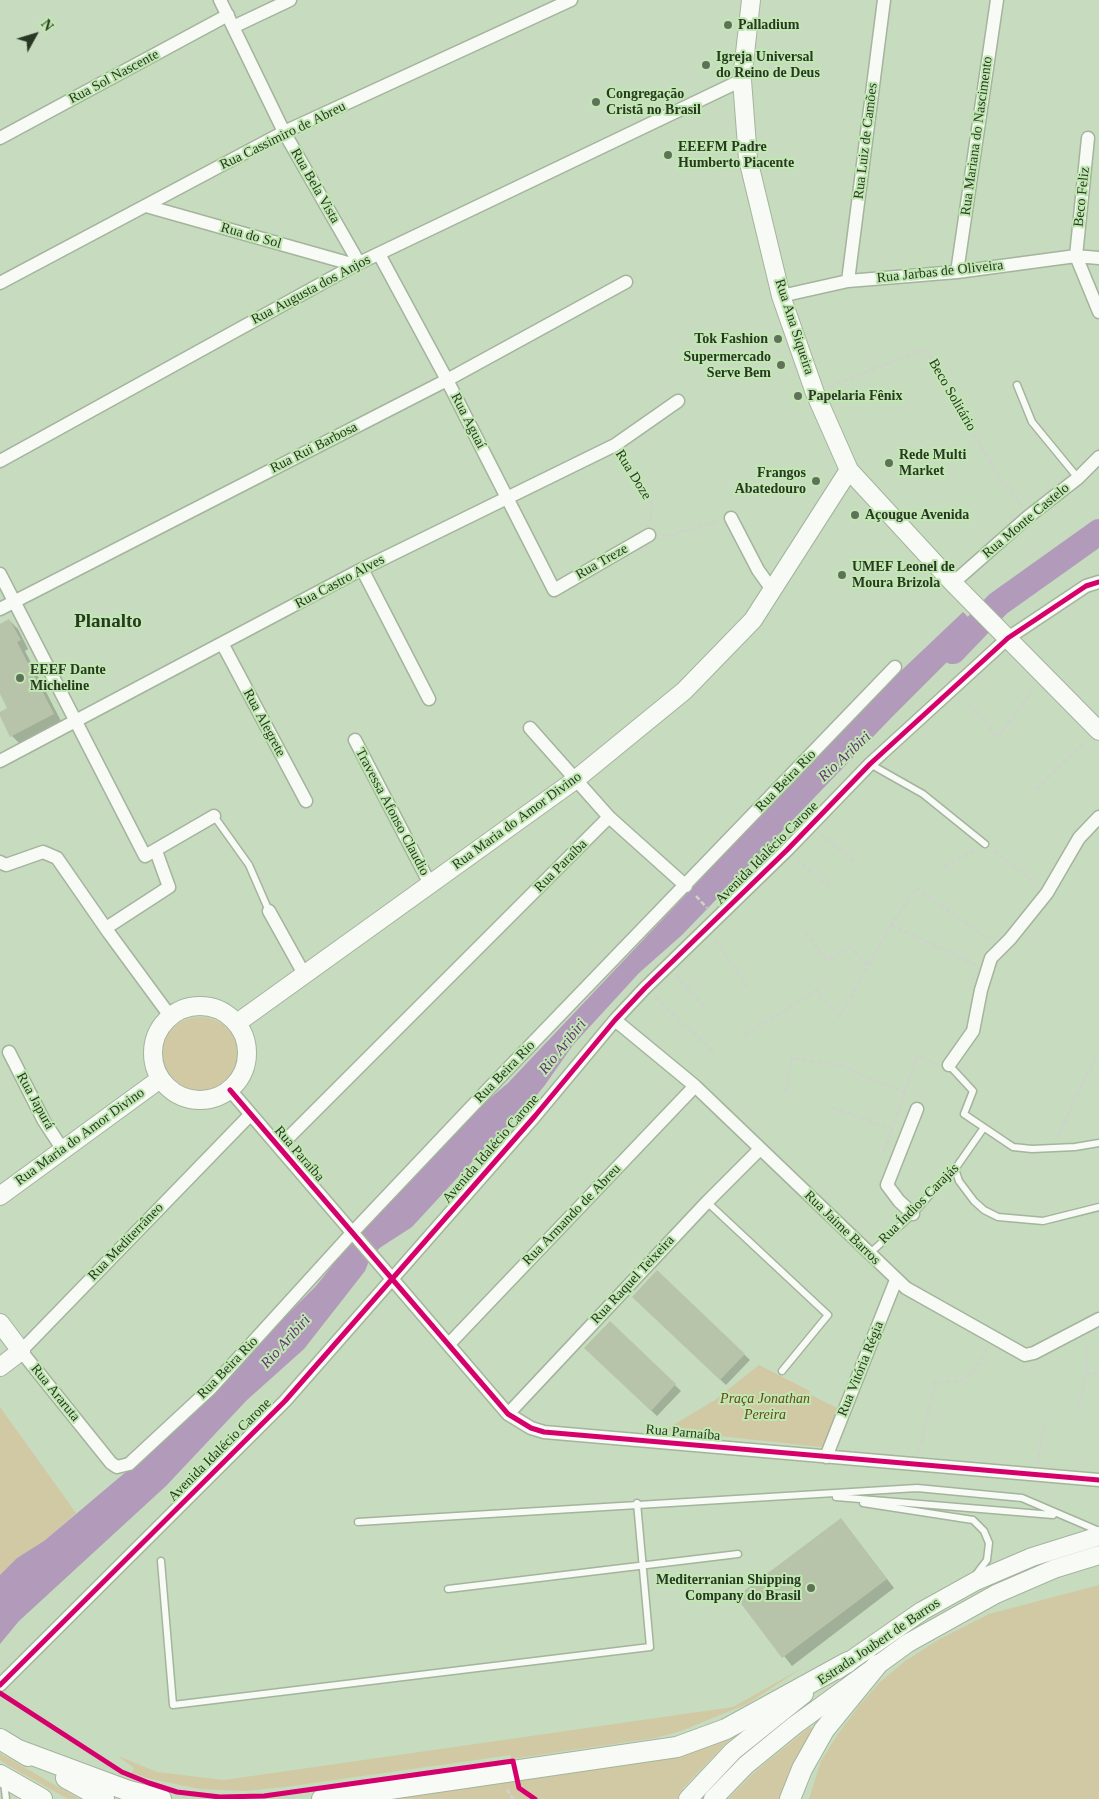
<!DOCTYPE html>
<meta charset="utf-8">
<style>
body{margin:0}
#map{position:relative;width:1099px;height:1799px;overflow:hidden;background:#c7dbbf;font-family:Georgia,serif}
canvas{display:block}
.north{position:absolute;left:10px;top:10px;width:50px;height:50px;-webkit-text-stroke:4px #c1e8b2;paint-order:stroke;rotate:51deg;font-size:14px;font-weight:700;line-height:20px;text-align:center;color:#293823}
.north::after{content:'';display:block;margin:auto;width:18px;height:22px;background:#293823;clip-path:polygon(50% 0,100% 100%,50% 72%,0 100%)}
</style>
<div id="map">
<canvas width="1099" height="1799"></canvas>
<div class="north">N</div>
</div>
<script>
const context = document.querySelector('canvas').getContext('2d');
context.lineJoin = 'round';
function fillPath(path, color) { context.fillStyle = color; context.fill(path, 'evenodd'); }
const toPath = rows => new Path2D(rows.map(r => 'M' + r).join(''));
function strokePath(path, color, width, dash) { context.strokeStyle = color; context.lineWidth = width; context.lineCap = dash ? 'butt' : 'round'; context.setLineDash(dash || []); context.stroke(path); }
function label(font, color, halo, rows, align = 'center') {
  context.font = font + ' Georgia,serif'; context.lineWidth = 4; context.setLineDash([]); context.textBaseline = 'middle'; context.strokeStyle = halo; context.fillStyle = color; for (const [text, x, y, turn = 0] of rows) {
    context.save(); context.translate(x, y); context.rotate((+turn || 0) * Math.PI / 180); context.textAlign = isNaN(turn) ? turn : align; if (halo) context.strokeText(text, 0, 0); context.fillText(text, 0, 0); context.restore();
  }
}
fillPath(toPath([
 '161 1056a39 39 0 1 1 78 0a39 39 0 1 1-78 0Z',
 [759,1365,810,1391,809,1394,839,1409,825,1446,820,1447,665,1430,715,1400],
 [0,1407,76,1513,44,1541,17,1558,0,1575],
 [1099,1585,1099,1799,809,1799,821,1761,838,1734,859,1706,879,1683,905,1661,938,1640,989,1614],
 [802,1668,747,1704,681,1731,655,1738,511,1759,511,1755,285,1787,245,1791,200,1789,151,1779,132,1773,134,1768,118,1756,157,1772,224,1780,733,1707],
 [810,1727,814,1729,781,1799,728,1799,758,1769],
 [737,1732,682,1789,693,1799,375,1799,682,1755,711,1746],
 [0,1753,10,1759,79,1799,68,1799,7,1765,0,1760]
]), '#d1c9a4');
fillPath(toPath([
 [963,612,980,629,892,717,682,935,639,973,573,1045,545,1085,528,1106,482,1151,412,1227,381,1247,371,1256,365,1271,304,1349,247,1400,166,1486,19,1621,0,1644,0,1575,17,1558,44,1541,146,1455,316,1286,354,1238,381,1212,469,1116,508,1083,866,704]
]), '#b29aba');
fillPath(toPath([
 [9,620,18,629,28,649,25,651,62,723,20,744,12,736,0,714,9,709,0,691,0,625],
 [657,1272,750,1360,726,1385,633,1297],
 [610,1323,681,1391,657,1416,586,1348],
 [841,1519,894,1588,792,1666,738,1597]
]), '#0003');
strokePath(toPath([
 [953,651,998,604,1099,532]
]), '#b29aba', 26);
fillPath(toPath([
 [9,619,21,640,17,642,54,714,10,737,0,716,0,712,7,708,0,694,0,624],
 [657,1270,745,1354,720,1380,632,1297],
 [610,1321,676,1384,651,1411,584,1348],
 [841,1518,887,1579,782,1658,736,1597]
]), '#b8c4a9');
const lane = toPath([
 [1017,385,1032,422,1078,478],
 [870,764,923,794,985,844],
 [214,816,249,865,269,911],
 [949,1065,973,1091,964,1114,1013,1147,1032,1149,1075,1147,1099,1143],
 [955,1169,959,1181,974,1201,984,1210,998,1217,1043,1221,1099,1207],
 [707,1202,828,1315,782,1371],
 [869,1254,913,1214,940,1183,955,1169,983,1129],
 [836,1497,1053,1515],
 [863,1503,973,1520,984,1531,989,1543,987,1560,974,1577],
 [358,1522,917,1488,1022,1498,1099,1531],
 [161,1561,173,1705,650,1647,637,1503],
 [448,1589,738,1554],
 [4,1782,6,1799]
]);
const street = toPath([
 [220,0,284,132,359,263],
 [233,27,290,0],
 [0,138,228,15],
 [1088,138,1076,256,1099,312],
 [146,206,355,265],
 [379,254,447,380,554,590,649,535],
 [957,272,997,0],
 [848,281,884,0],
 [0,283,284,132,571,0],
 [781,296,848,281,957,272,1076,256,1099,258],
 [0,461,355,265,742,80],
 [731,518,758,570,773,591],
 [362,569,429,699],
 [0,574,145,856,214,816],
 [953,583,1029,516,1078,478,1099,457],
 [0,609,447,380,626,282],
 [223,645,306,801],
 [530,728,609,817,686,886],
 [355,740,430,884],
 [0,761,362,569,615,445,678,401],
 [0,862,6,865,43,852,57,858,109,933,170,1016],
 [269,911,304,974],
 [106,928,169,887,156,851],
 [615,1020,695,1086,906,1288,1025,1355,1034,1353,1099,1319],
 [9,1052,44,1121,63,1150],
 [949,1065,973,1031,981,990,991,958,1010,939,1047,893,1079,838,1099,817],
 [230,1090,508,1414,531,1428,544,1432,1099,1480],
 [250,1115,21,1351,111,1463,117,1467,129,1464,211,1388,352,1233,496,1081,895,667],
 [279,1147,609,817],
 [913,1214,899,1201,887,1185,917,1109],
 [449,1344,695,1086],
 [508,1414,707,1202,760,1149],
 [826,1457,896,1280],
 [0,1685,285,1401,535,1116,615,1020,645,988,787,850,870,764,1008,638,1086,586,1099,582]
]);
const secondary = toPath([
 [751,0,742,80,748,159,781,296,815,393,849,470,953,583,1099,731],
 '153 1053a47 47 0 1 1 94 0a47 47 0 1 1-94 0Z',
 [237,1023,575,780,684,691,753,620,849,470],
 [0,1196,160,1079],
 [0,1323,21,1351,0,1367],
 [837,1670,922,1611,976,1581,1032,1557,1099,1536],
 [688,1799,733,1751,804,1694],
 [713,1799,746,1765,795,1725,908,1643,996,1594,1054,1569,1099,1555]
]);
const primary = toPath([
 [0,1739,28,1756],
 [16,1749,129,1791,161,1799],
 [0,1775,42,1799],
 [66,1778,104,1799],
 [322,1799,677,1747,726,1729,848,1662],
 [790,1799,802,1769,824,1730,877,1665]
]);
strokePath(lane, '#a4b49d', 9);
strokePath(street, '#a4b49d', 15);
strokePath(secondary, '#a4b49d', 20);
strokePath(primary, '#a4b49d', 22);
strokePath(toPath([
 [829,387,925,348,997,474,1022,506],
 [622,457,652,504,650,523],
 [661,535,672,535,718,521],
 [969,704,998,737,1034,689],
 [1036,789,1086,741],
 [821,834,854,861],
 [994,850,1036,884],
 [797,859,832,889],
 [944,867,975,850],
 [696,896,707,908],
 [891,925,976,965],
 [806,932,827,961,849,947,869,965],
 [715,940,748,987],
 [676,976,708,1010],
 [655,997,716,1054],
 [744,1036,817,990,839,1017,891,925,916,888,990,940],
 [786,1092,792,1058,841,1066,904,1092],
 [832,1108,891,1128],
 [1058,1137,1088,1071,1099,1055],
 [884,1152,917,1056,937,1064],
 [1086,1374,1099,1373],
 [1078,1410,1086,1374,1086,1342],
 [919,1452,935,1382,960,1381,974,1371,987,1349],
 [1037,1463,1045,1422],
 [507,1789,513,1799]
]), '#cdd3ca', 2.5, [5, 2.5]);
strokePath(lane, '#f7faf5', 6);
strokePath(street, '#f7faf5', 12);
strokePath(secondary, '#f7faf5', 18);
strokePath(primary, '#f7faf5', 20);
strokePath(toPath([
 [230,1090,508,1414,531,1428,544,1432,1099,1480],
 [0,1685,285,1401,535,1116,615,1020,645,988,787,850,870,764,1008,638,1086,586,1099,582],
 [0,1693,122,1772,149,1783,177,1792,220,1797,264,1796,513,1761,519,1788,535,1799]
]), '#d6006c', 5);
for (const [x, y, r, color] of [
 [728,25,5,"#60715a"],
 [706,65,5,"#60715a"],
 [596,102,5,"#60715a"],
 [668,155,5,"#60715a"],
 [778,339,5,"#60715a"],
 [781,365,5,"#60715a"],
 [798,396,5,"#60715a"],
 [889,463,5,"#60715a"],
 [816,481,5,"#60715a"],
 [855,515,5,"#60715a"],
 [842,575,5,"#60715a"],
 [20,678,5,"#60715a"],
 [811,1588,5,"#60715a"]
]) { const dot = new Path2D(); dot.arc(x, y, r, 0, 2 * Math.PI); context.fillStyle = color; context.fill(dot); strokePath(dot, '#c1e8b2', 2); }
label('bold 14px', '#293823', '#c1e8b2', [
 ["Palladium",738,25],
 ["Igreja Universal",716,57],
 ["do Reino de Deus",716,73],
 ["Congregação",606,94],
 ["Cristã no Brasil",606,110],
 ["EEEFM Padre",678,147],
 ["Humberto Piacente",678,163],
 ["Tok Fashion",768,339,"right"],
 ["Supermercado",771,357,"right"],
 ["Serve Bem",771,373,"right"],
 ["Papelaria Fênix",808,396],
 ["Rede Multi",899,455],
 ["Market",899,471],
 ["Frangos",806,473,"right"],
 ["Abatedouro",806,489,"right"],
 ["Açougue Avenida",865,515],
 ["UMEF Leonel de",852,567],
 ["Moura Brizola",852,583],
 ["EEEF Dante",30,670],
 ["Micheline",30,686],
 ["Mediterranian Shipping",801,1580,"right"],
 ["Company do Brasil",801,1596,"right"]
], 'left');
label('14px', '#293823', '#c1e8b2', [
 ["Rua Sol Nascente",114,77,-28],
 ["Rua Cassimiro de Abreu",283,136,-26],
 ["Rua Mariana do Nascimento",977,136,-82],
 ["Rua Luiz de Camões",866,141,-83],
 ["Rua Bela Vista",315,186,60],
 ["Beco Feliz",1082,197,-84],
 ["Rua do Sol",251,236,16],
 ["Rua Jarbas de Oliveira",940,272,-6],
 ["Rua Augusta dos Anjos",311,290,-28],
 ["Rua Ana Siqueira",794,327,72],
 ["Beco Solitário",952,395,60],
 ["Rua Aguaí",468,421,63],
 ["Rua Rui Barbosa",314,448,-27],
 ["Rua Doze",633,475,58],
 ["Rua Monte Castelo",1026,521,-40],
 ["Rua Treze",602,562,-30],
 ["Rua Castro Alves",340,582,-28],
 ["Rua Alegrete",264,723,62],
 ["Rua Beira Rio",786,781,-46],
 ["Travessa Afonso Claudio",392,812,62],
 ["Rua Maria do Amor Divino",517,821,-36],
 ["Avenida Idalécio Carone",767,853,-45],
 ["Rua Paraíba",561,866,-45],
 ["Rua Beira Rio",505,1072,-46],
 ["Rua Japurá",35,1101,61],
 ["Rua Maria do Amor Divino",80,1137,-36],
 ["Avenida Idalécio Carone",491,1149,-49],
 ["Rua Paraíba",299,1154,49],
 ["Rua Índios Carajás",919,1204,-45],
 ["Rua Armando de Abreu",572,1215,-46],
 ["Rua Jaime Barros",842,1228,44],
 ["Rua Mediterrâneo",126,1242,-46],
 ["Rua Raquel Teixeira",633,1280,-47],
 ["Rua Beira Rio",228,1368,-46],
 ["Rua Vitória Régia",861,1369,-68],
 ["Rua Araruta",55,1393,51],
 ["Rua Parnaíba",683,1433,5],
 ["Avenida Idalécio Carone",220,1450,-45],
 ["Estrada Joubert de Barros",879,1642,-34]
]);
label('italic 14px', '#654815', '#c1e8b2', [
 ["Praça Jonathan",765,1399],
 ["Pereira",765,1415]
]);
label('italic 15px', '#663078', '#c1e8b2', [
 ["Rio Aribiri",845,757,-43],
 ["Rio Aribiri",563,1047,-51],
 ["Rio Aribiri",286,1342,-48]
]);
label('bold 19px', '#293823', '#c1e8b2', [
 ["Planalto",108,622]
]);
</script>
